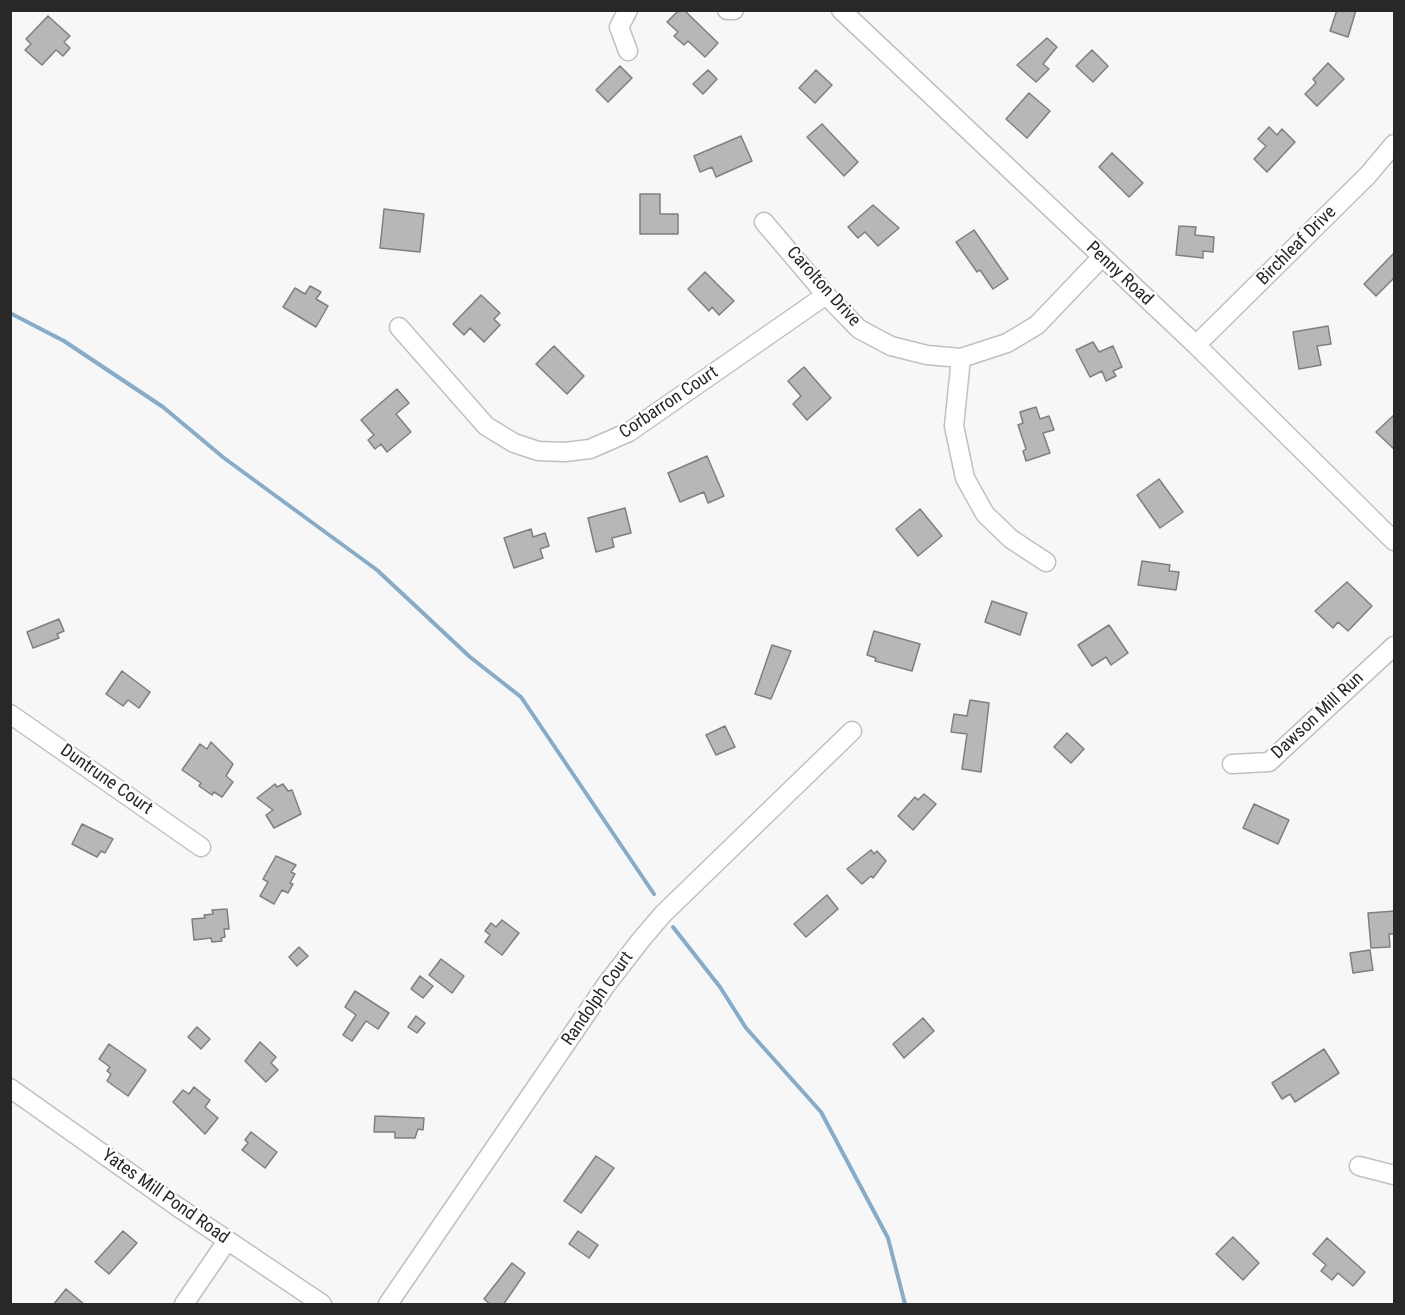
<!DOCTYPE html>
<style>
body{margin:0}
#map{position:relative;width:1405px;height:1315px;overflow:hidden;background:#f7f7f8;font-family:"Roboto Condensed",sans-serif}
canvas{display:block}
.frame{position:absolute;inset:0;border:12px solid #282829;pointer-events:none}
</style>
<div id="map">
<canvas width="1405" height="1315"></canvas>
<div class="frame"></div>
</div>
<script>
const context = document.querySelector('canvas').getContext('2d');
context.lineJoin = 'round';
const toPath = rows => new Path2D(rows.map(r => 'M' + r).join(''));
function strokePath(path, color, width, dash) { context.strokeStyle = color; context.lineWidth = width; context.lineCap = dash ? 'butt' : 'round'; context.setLineDash(dash || []); context.stroke(path); }
function fillPath(path, color) { context.fillStyle = color; context.fill(path, 'evenodd'); }
function label(font, color, halo, rows, align = 'center') {
  context.font = font + ' "Roboto Condensed",sans-serif'; context.lineWidth = 4.5; context.setLineDash([]); context.textBaseline = 'middle'; context.strokeStyle = halo; context.fillStyle = color; for (const [text, x, y, turn = 0] of rows) {
    context.save(); context.translate(x, y); context.rotate((+turn || 0) * Math.PI / 180); context.textAlign = isNaN(turn) ? turn : align; if (halo) context.strokeText(text, 0, 0); context.fillText(text, 0, 0); context.restore();
  }
}
strokePath(toPath([
 [10,313,64,341,163,407,224,458,377,570,470,657,521,697,654,894],
 [673,927,720,987,746,1028,821,1112,888,1238,905,1304]
]), '#87acc7', 4);
const building = toPath([
 [679,10,684,10,718,43,705,57,688,41,684,45,674,36,678,32,667,22,679,10],
 [1337,10,1356,10,1348,37,1330,31,1337,10],
 [48,16,70,36,64,42,70,48,63,56,56,50,42,65,25,50,31,44,26,39,48,16],
 [1047,38,1057,47,1043,64,1049,69,1036,82,1017,65,1047,38],
 [1092,50,1108,66,1093,82,1076,66,1092,50],
 [1328,63,1344,79,1317,106,1305,94,1316,83,1313,79,1328,63],
 [620,66,632,78,608,102,596,90,620,66],
 [708,70,717,79,703,94,693,84,708,70],
 [816,70,832,85,815,103,799,88,816,70],
 [1029,93,1050,111,1027,138,1006,119,1029,93],
 [822,124,858,162,844,176,807,137,822,124],
 [1269,127,1277,135,1282,129,1295,142,1267,172,1254,159,1266,146,1258,139,1269,127],
 [741,136,752,161,716,177,712,167,700,172,694,156,741,136],
 [1112,153,1143,183,1129,197,1099,167,1112,153],
 [640,194,660,194,660,214,678,214,678,234,640,234,640,194],
 [873,205,899,228,878,246,865,232,858,238,848,227,873,205],
 [384,209,424,214,420,252,380,248,384,209],
 [1179,226,1196,227,1195,235,1214,237,1213,252,1203,251,1203,258,1176,255,1179,226],
 [974,230,1008,279,993,289,980,270,977,272,956,242,974,230],
 [1395,252,1395,277,1376,296,1364,284,1395,252],
 [705,272,734,301,719,315,712,307,709,311,688,289,705,272],
 [310,286,321,292,316,299,328,306,316,327,283,307,295,288,305,294,310,286],
 [481,295,500,313,494,319,500,325,484,342,470,328,464,335,453,324,481,295],
 [1328,326,1331,344,1317,346,1321,365,1299,369,1293,332,1328,326],
 [1093,342,1099,352,1113,346,1122,367,1113,371,1116,376,1106,381,1102,371,1090,377,1076,350,1093,342],
 [554,346,584,376,567,394,536,364,554,346],
 [804,367,831,398,807,420,793,404,801,396,788,381,804,367],
 [397,389,409,403,396,414,411,432,387,452,381,444,375,449,368,440,374,435,361,420,397,389],
 [1036,407,1040,419,1049,416,1054,430,1043,433,1050,453,1026,461,1023,451,1026,449,1018,425,1023,423,1020,412,1036,407],
 [1395,414,1395,450,1376,432,1395,414],
 [707,456,724,496,708,503,704,492,680,502,668,473,707,456],
 [1159,479,1183,512,1160,528,1137,495,1159,479],
 [625,508,631,533,612,538,614,547,596,552,588,518,625,508],
 [920,509,942,536,918,556,896,529,920,509],
 [531,529,533,537,545,533,549,546,540,549,543,558,514,568,504,538,531,529],
 [1142,561,1170,565,1169,571,1179,572,1176,590,1138,585,1142,561],
 [1347,582,1372,606,1348,631,1338,622,1333,628,1315,611,1347,582],
 [992,601,1027,613,1020,635,985,622,992,601],
 [59,619,64,631,57,634,59,638,33,648,27,632,59,619],
 [1109,625,1128,653,1111,665,1106,657,1092,666,1078,645,1109,625],
 [874,631,920,644,912,671,875,661,876,658,867,655,874,631],
 [772,645,791,651,771,699,755,694,772,645],
 [122,671,150,692,139,708,128,700,123,706,106,694,122,671],
 [970,700,989,703,981,772,962,769,967,734,951,732,954,714,967,716,970,700],
 [725,726,735,747,716,755,706,735,725,726],
 [1067,733,1084,749,1071,763,1054,747,1067,733],
 [211,742,233,764,226,776,233,782,222,797,214,792,212,795,199,786,201,783,182,770,200,744,207,749,211,742],
 [275,784,277,787,283,784,288,791,292,790,301,814,274,828,266,815,273,810,257,798,275,784],
 [924,794,936,804,913,830,898,816,915,797,918,800,924,794],
 [1254,804,1289,820,1278,844,1243,828,1254,804],
 [82,824,113,839,105,853,101,851,97,857,72,844,82,824],
 [871,850,874,854,877,851,886,861,873,878,871,876,862,884,847,869,871,850],
 [276,856,296,865,291,872,295,874,290,883,293,884,288,893,282,890,274,904,260,896,268,882,263,879,276,856],
 [827,895,838,909,806,937,794,924,827,895],
 [227,909,229,929,224,929,225,937,221,938,222,941,212,942,211,938,194,940,192,919,205,918,204,915,213,914,212,910,227,909],
 [1395,911,1395,934,1389,934,1390,947,1371,948,1368,913,1395,911],
 [502,920,519,933,502,955,485,942,490,935,485,931,491,923,496,927,502,920],
 [299,947,308,956,297,966,289,957,299,947],
 [1370,950,1373,970,1353,973,1350,953,1370,950],
 [441,959,464,976,452,993,429,975,441,959],
 [420,976,433,986,423,998,411,989,420,976],
 [355,991,389,1013,378,1029,366,1021,352,1041,343,1035,356,1015,345,1007,355,991],
 [416,1016,425,1023,417,1033,408,1027,416,1016],
 [923,1018,934,1031,904,1058,893,1044,923,1018],
 [197,1027,210,1039,201,1049,188,1037,197,1027],
 [260,1042,276,1057,271,1063,278,1070,266,1082,245,1061,260,1042],
 [109,1044,146,1070,128,1096,107,1081,111,1074,107,1071,110,1067,99,1059,109,1044],
 [1324,1049,1339,1073,1295,1102,1290,1094,1282,1099,1272,1083,1324,1049],
 [194,1087,210,1100,205,1107,218,1118,205,1134,173,1102,183,1090,189,1094,194,1087],
 [375,1116,424,1118,423,1130,418,1129,415,1138,395,1138,395,1132,374,1132,375,1116],
 [251,1132,277,1152,265,1168,242,1150,248,1143,245,1140,251,1132],
 [596,1156,614,1168,581,1213,564,1201,596,1156],
 [123,1231,137,1243,109,1274,95,1262,123,1231],
 [578,1231,598,1245,589,1258,569,1244,578,1231],
 [1233,1237,1259,1263,1243,1280,1216,1254,1233,1237],
 [1327,1238,1365,1272,1353,1286,1338,1273,1332,1280,1321,1271,1326,1265,1313,1254,1327,1238],
 [512,1263,525,1273,503,1305,491,1305,484,1299,512,1263],
 [66,1289,85,1305,53,1305,66,1289]
]);
fillPath(building, '#b8b7b7');
strokePath(building, '#807f7f', 1.5);
const minor = toPath([
 [727,10,734,10],
 [841,10,1196,345,1394,541],
 [628,51,619,27,628,10],
 [764,222,826,295,859,329,891,346,927,355,961,358,1007,343,1037,325,1101,258],
 [399,327,486,426,514,443,538,451,565,452,590,449,629,432,826,295],
 [1196,345,1368,175,1394,144],
 [961,358,954,426,965,478,985,514,1011,539,1046,562],
 [10,714,201,847],
 [1232,764,1269,762,1394,646],
 [10,1088,175,1205,322,1304],
 [1359,1166,1394,1175],
 [184,1304,227,1241],
 [388,1304,606,985,640,941,663,914,852,731]
]);
strokePath(minor, '#c0c0c1', 21);
strokePath(minor, '#fff', 18);
label('18px', '#282829', '#fff', [
 ["Birchleaf Drive",1297,246,-45],
 ["Penny Road",1119,274,43],
 ["Carolton Drive",823,287,48],
 ["Corbarron Court",669,403,-34],
 ["Dawson Mill Run",1318,716,-43],
 ["Duntrune Court",106,780,35],
 ["Randolph Court",598,999,-55],
 ["Yates Mill Pond Road",165,1197,35]
]);
</script>
